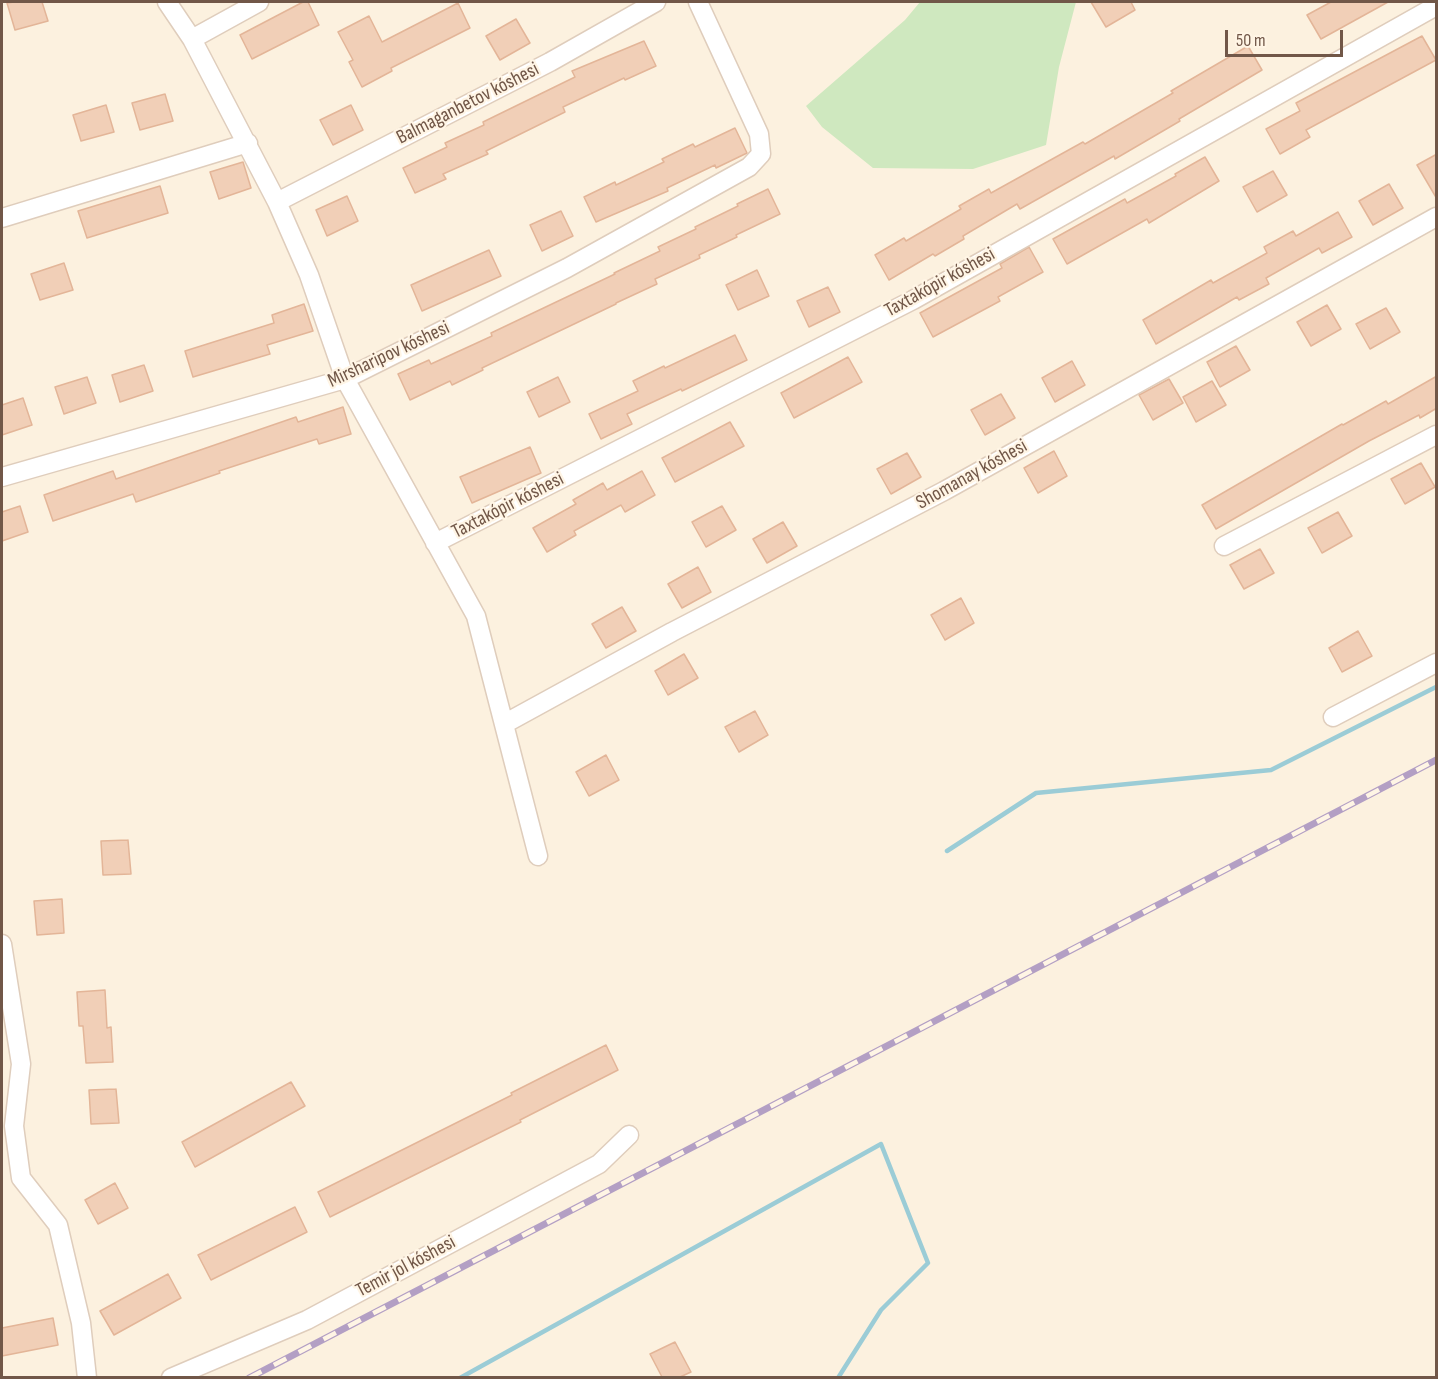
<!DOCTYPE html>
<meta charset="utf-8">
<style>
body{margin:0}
#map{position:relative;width:1438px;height:1379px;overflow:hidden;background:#fcf1df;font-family:"Sofia Sans Condensed",sans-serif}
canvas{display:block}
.frame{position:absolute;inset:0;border:3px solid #715748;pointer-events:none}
.scale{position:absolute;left:1225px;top:30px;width:118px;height:27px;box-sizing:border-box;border:3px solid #715748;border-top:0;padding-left:8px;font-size:18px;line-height:21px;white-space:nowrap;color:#715748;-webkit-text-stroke:4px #fff5e5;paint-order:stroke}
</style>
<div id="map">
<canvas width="1438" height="1379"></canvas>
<div class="frame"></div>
<div class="scale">50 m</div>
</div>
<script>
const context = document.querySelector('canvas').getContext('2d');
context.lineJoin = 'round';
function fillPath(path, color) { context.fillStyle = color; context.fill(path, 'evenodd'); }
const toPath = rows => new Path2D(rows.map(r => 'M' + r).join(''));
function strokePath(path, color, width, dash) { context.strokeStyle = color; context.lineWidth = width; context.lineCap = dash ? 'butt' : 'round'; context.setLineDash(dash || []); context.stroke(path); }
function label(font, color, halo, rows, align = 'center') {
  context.font = font + ' "Sofia Sans Condensed",sans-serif'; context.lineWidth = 4.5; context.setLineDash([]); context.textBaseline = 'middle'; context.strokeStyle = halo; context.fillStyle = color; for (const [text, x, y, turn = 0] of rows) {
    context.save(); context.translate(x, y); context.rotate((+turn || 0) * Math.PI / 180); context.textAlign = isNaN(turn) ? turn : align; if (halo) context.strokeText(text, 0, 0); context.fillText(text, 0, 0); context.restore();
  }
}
fillPath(toPath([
 [920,2,1076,2,1059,67,1046,145,973,169,873,168,822,127,806,106,905,20]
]), '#cfe8bf');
strokePath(toPath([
 [947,851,1036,793,1271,770,1436,687],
 [460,1378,881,1144,928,1263,881,1310,838,1378]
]), '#9bccd6', 4.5);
const building = toPath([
 [14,2,42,2,48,21,15,30,7,3,14,2],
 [303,2,308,2,319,25,252,59,240,35,303,2],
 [1091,2,1131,2,1135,10,1106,27,1091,2],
 [1331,2,1388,2,1321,39,1307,15,1331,2],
 [458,3,470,28,391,68,392,71,362,87,349,62,353,60,338,32,369,16,382,42,458,3],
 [516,19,530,43,500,60,486,36,516,19],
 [1422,36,1436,60,1306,130,1310,137,1280,154,1266,129,1300,111,1296,103,1422,36],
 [644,41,656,66,625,80,624,78,563,107,565,112,486,151,488,154,443,174,446,179,415,193,403,168,447,147,445,143,484,125,483,122,575,77,572,71,644,41],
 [1248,46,1262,70,1179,119,1180,121,1115,159,1114,156,1020,209,1017,204,963,236,964,239,935,256,933,254,889,280,875,255,904,238,906,241,961,209,959,206,989,189,991,193,1083,142,1085,144,1173,93,1171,91,1248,46],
 [165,94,173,121,140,130,132,103,165,94],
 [106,105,114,132,81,141,73,115,106,105],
 [351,105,363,130,333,145,320,120,351,105],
 [735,128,747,153,745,154,716,168,715,165,667,188,668,191,596,222,584,197,615,182,616,185,664,162,662,159,693,144,695,147,735,128],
 [1437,154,1437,199,1417,165,1437,154],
 [1205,157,1219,181,1149,223,1147,219,1067,264,1053,239,1125,199,1127,203,1176,176,1175,174,1205,157],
 [243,162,251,188,219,199,210,172,243,162],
 [1273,171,1287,195,1257,212,1243,187,1273,171],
 [1389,184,1403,208,1373,225,1359,201,1389,184],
 [160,186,168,213,87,238,78,211,160,186],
 [768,189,780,214,736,235,737,237,699,255,700,258,655,279,657,284,616,303,616,304,482,368,483,370,452,385,450,381,410,400,398,374,429,360,431,364,492,336,491,333,615,274,614,273,660,251,658,247,696,229,695,227,738,206,737,204,768,189],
 [347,196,358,221,327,236,316,210,347,196],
 [561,211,573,236,542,251,530,225,561,211],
 [1338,212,1352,237,1322,253,1319,248,1266,278,1269,284,1239,300,1237,297,1156,344,1143,320,1211,280,1213,283,1267,253,1264,247,1293,231,1296,236,1338,212],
 [1029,247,1043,272,998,297,1000,301,933,337,920,313,1002,268,1000,264,1029,247],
 [489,250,501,276,422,311,411,285,489,250],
 [64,263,73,290,40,300,31,274,64,263],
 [757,270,769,296,738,310,726,285,757,270],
 [828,287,840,312,809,327,797,301,828,287],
 [304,304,313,331,267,345,270,354,193,377,185,351,274,323,272,315,304,304],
 [1327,305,1341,329,1311,346,1297,322,1327,305],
 [1386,308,1400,332,1370,349,1356,324,1386,308],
 [735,335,747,360,682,391,681,389,627,414,632,424,601,439,589,414,638,391,633,381,664,366,665,368,735,335],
 [1236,346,1250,370,1220,387,1207,362,1236,346],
 [848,357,862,382,794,418,781,393,848,357],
 [1072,361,1085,385,1055,402,1042,378,1072,361],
 [144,365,153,391,120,402,112,375,144,365],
 [1437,376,1437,408,1420,418,1419,415,1369,441,1216,529,1202,505,1342,424,1343,425,1386,401,1388,404,1437,376],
 [87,377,96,403,64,414,55,387,87,377],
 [558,377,570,402,539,417,527,392,558,377],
 [1169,379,1183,403,1153,420,1139,395,1169,379],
 [1212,381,1226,405,1196,422,1183,397,1212,381],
 [1001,394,1015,418,985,435,971,410,1001,394],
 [23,398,32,425,2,435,2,405,23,398],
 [343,407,351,434,319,444,317,439,219,471,220,473,136,502,133,494,53,521,44,495,113,471,116,479,296,417,298,422,343,407],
 [730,422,744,446,675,482,662,458,730,422],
 [530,447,541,473,472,503,460,477,530,447],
 [1054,451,1067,476,1038,493,1024,468,1054,451],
 [907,453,921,477,891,494,877,469,907,453],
 [1421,463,1435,487,1405,504,1391,479,1421,463],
 [642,471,655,495,625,512,621,505,574,531,576,535,547,552,533,528,576,504,573,500,603,483,607,490,642,471],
 [20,506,28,532,2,541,2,512,20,506],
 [722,506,736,530,706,547,692,522,722,506],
 [1338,512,1352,536,1322,553,1308,528,1338,512],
 [783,522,797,546,767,563,753,539,783,522],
 [1260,549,1274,573,1244,589,1230,565,1260,549],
 [698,567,711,592,682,608,668,584,698,567],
 [961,598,974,623,945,640,931,615,961,598],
 [622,607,636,631,606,648,592,624,622,607],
 [1358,631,1372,656,1342,672,1329,648,1358,631],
 [684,654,698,678,668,695,655,671,684,654],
 [755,711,768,735,739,752,725,727,755,711],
 [606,755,619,780,589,796,576,772,606,755],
 [128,840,131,874,103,875,101,841,128,840],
 [62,899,64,933,37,935,34,901,62,899],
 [105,990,107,1028,111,1027,113,1062,86,1063,83,1026,79,1026,77,992,105,990],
 [606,1045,618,1070,520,1120,521,1122,330,1217,318,1192,512,1095,511,1093,606,1045],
 [291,1082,305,1106,195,1167,182,1142,291,1082],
 [116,1089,119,1123,91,1124,89,1090,116,1089],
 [115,1183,128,1208,98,1224,85,1200,115,1183],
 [295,1207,307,1232,211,1280,198,1255,295,1207],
 [168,1274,181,1298,114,1335,100,1311,168,1274],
 [53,1318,58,1345,2,1356,2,1328,53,1318],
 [675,1342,691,1372,680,1377,662,1377,650,1354,675,1342]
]);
fillPath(building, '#f1cfb7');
strokePath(building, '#e3b598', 1.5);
const street = toPath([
 [167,2,192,39,277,202,309,275,345,379,476,616,538,856],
 [192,39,259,2],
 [277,202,550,62,656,2],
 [2,218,248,143],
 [2,477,345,379,567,268,749,167,761,154,759,134,698,2],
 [435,543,913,300,1436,6],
 [1224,546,1436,435],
 [1333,717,1436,663],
 [504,724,672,632,944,491,1436,217],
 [2,944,21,1064,14,1126,21,1178,58,1225,81,1323,87,1378],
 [171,1378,307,1320,599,1164,629,1135]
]);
strokePath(street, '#dfcdbc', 21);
strokePath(street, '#fff', 18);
const rail = toPath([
 [249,1378,1436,760]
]);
strokePath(rail, '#b39fc4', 7);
strokePath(rail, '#fff5e5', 4.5, [14]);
label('20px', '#715748', '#fff5e5', [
 ["Balmaganbetov kóshesi",468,104,-27],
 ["Taxtakópir kóshesi",940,283,-29],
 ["Mirsharipov kóshesi",389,355,-25],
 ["Shomanay kóshesi",972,475,-29],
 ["Taxtakópir kóshesi",508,506,-27],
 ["Temir jol kóshesi",406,1267,-28]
]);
</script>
